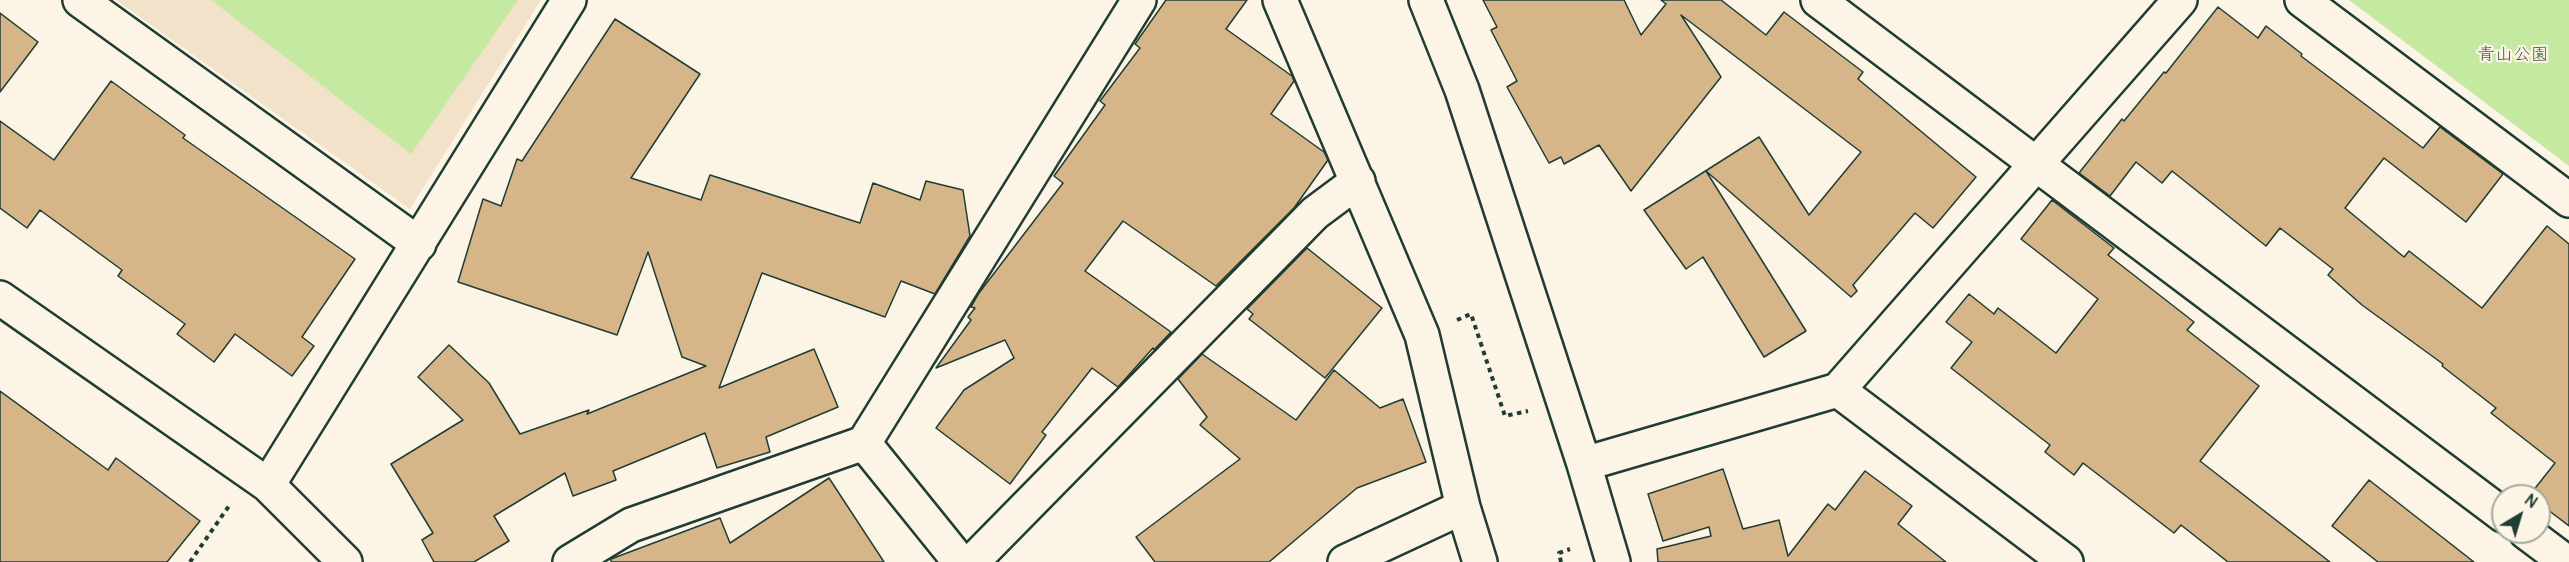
<!DOCTYPE html>
<meta charset="utf-8">
<style>
body{margin:0}
#map{position:relative;width:2569px;height:562px;overflow:hidden;background:#fcf5e5;font-family:Pangolin,sans-serif}
canvas{display:block}
.north{position:absolute;left:2491px;top:484px;width:60px;height:60px;box-sizing:border-box;background:#fcf5e5;border:2px solid #a4ab9e;border-radius:50%;rotate:38deg;font-size:16px;font-weight:700;line-height:24px;text-align:center;color:#1f3d34}
.north::after{content:'';display:block;margin:auto;width:21px;height:27px;background:#1f3d34;clip-path:polygon(50% 0,100% 100%,50% 72%,0 100%)}
</style>
<div id="map">
<canvas width="2569" height="562"></canvas>
<div class="north">N</div>
</div>
<script>
const context = document.querySelector('canvas').getContext('2d');
context.lineJoin = 'round';
function fillPath(path, color) { context.fillStyle = color; context.fill(path, 'evenodd'); }
const toPath = rows => new Path2D(rows.map(r => 'M' + r).join(''));
function strokePath(path, color, width, dash) { context.strokeStyle = color; context.lineWidth = width; context.lineCap = dash ? 'butt' : 'round'; context.setLineDash(dash || []); context.stroke(path); }
function label(font, color, halo, rows, align = 'center') {
  context.font = font + ' Pangolin,"Klee One",sans-serif'; context.lineWidth = 4.5; context.setLineDash([]); context.textBaseline = 'middle'; context.strokeStyle = halo; context.fillStyle = color; for (const [text, x, y, turn = 0] of rows) {
    context.save(); context.translate(x, y); context.rotate((+turn || 0) * Math.PI / 180); context.textAlign = isNaN(turn) ? turn : align; if (halo) context.strokeText(text, 0, 0); context.fillText(text, 0, 0); context.restore();
  }
}
fillPath(toPath([
 [116,0,541,0,410,209]
]), '#f1e2c9');
fillPath(toPath([
 [211,0,518,0,411,154],
 [2349,0,2569,0,2569,166]
]), '#c6e9a2');
const building = toPath([
 [1166,0,1247,0,1226,29,1292,76,1294,81,1271,114,1324,152,1328,160,1294,208,1216,286,1123,221,1085,271,1171,332,1154,350,1153,348,1118,387,1092,368,1042,432,1046,435,1010,484,936,428,964,390,1014,358,1005,340,936,368,971,320,968,317,975,308,971,307,979,293,1063,183,1054,176,1105,105,1100,101,1140,48,1135,44,1166,0],
 [1483,0,1624,0,1641,35,1666,4,1661,0,1721,0,1766,35,1784,12,1863,72,1858,79,1976,177,1933,228,1915,213,1853,285,1857,291,1851,297,1706,171,1806,331,1764,357,1703,257,1686,269,1644,210,1759,137,1809,215,1861,152,1681,15,1721,77,1631,191,1599,145,1564,164,1561,157,1549,163,1507,87,1517,81,1491,30,1497,27,1483,0],
 [2218,7,2258,38,2266,26,2302,54,2301,56,2423,148,2440,127,2503,174,2466,222,2384,158,2345,208,2404,257,2409,251,2482,308,2547,226,2569,244,2569,526,2539,503,2539,496,2529,496,2555,463,2491,413,2496,408,2442,366,2443,364,2362,305,2328,275,2333,269,2280,228,2266,246,2172,171,2162,183,2136,162,2110,196,2079,173,2122,119,2124,121,2164,72,2166,73,2218,7],
 [0,13,38,42,0,92,0,13],
 [615,19,700,74,631,178,701,200,710,175,860,223,873,183,920,200,926,181,963,190,970,236,935,294,901,281,885,317,762,273,719,388,814,349,838,407,766,437,770,452,717,468,705,433,613,471,616,480,573,496,565,473,494,516,509,541,474,562,434,562,422,540,433,533,391,464,463,420,418,377,449,345,489,383,520,434,589,410,587,414,706,366,682,357,648,252,617,335,458,282,483,199,501,206,517,159,522,161,615,19],
 [111,81,185,135,183,138,355,259,302,337,314,346,292,376,235,334,214,362,177,334,185,324,118,276,122,270,40,210,27,228,0,208,0,121,54,160,111,81],
 [2052,200,2114,248,2108,255,2194,322,2187,330,2259,386,2200,461,2330,562,2228,562,2181,525,2174,533,2083,463,2074,475,2045,452,2050,445,1951,368,1972,342,1946,322,1969,294,1994,314,1998,308,2056,353,2098,299,2021,239,2052,200],
 [1307,248,1382,308,1325,378,1249,319,1253,314,1247,309,1307,248],
 [1202,354,1296,420,1334,370,1380,408,1403,399,1426,462,1357,488,1269,562,1155,562,1136,537,1240,459,1200,425,1207,417,1178,379,1202,354],
 [0,391,108,470,116,458,200,521,167,562,0,562,0,391],
 [1723,469,1743,529,1779,520,1788,556,1828,504,1835,510,1865,471,1912,506,1898,524,1946,562,1658,562,1657,549,1711,536,1709,527,1663,541,1648,494,1723,469],
 [829,478,884,562,611,562,611,559,720,518,730,543,829,478],
 [2369,480,2401,505,2474,562,2378,562,2332,526,2369,480]
]);
fillPath(building, '#d6b689');
strokePath(building, '#1f3d34', 1.5);
const minor = toPath([
 [80,0,419,244],
 [1280,0,1422,335,1463,507,1480,562],
 [1426,0,1462,90,1584,464,1613,562],
 [1818,0,2503,515],
 [2302,0,2569,200],
 [0,298,268,485,345,562],
 [1838,390,2180,0],
 [864,443,960,562],
 [1584,464,1838,390,2066,562],
 [268,485,569,0],
 [2526,532,2566,562],
 [570,562,631,525,864,443,1139,0],
 [972,562,1315,213,1358,181],
 [1345,562,1463,507]
]);
strokePath(minor, '#1f3d34', 38);
strokePath(toPath([
 [1457,320,1471,314,1505,416,1528,411],
 [190,562,231,503],
 [1561,562,1559,553,1570,549]
]), '#1f3d34', 4, [4.5, 4.5]);
strokePath(minor, '#fcf5e5', 33);
label('18px', '#405f4a', '#fcf5e5', [
 ["青山公園",2513,55]
]);
</script>
